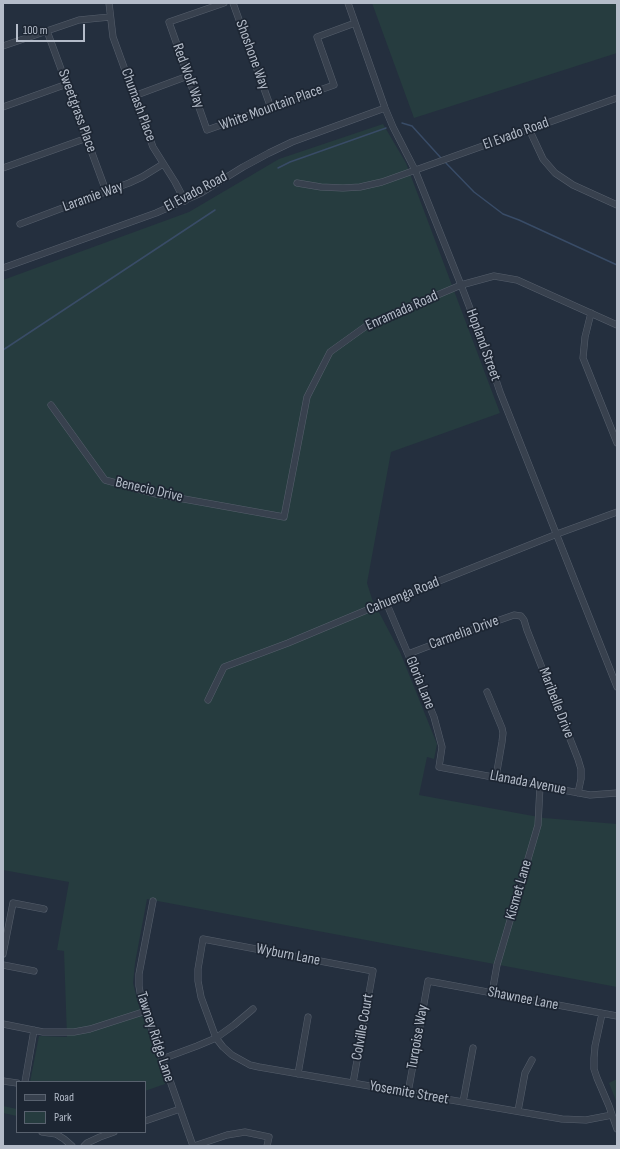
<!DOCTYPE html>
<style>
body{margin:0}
#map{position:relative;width:620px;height:1149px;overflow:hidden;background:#242f3e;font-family:"Sofia Sans Condensed",sans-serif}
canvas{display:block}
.frame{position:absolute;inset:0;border:4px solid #b4bcc9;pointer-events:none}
.legend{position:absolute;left:16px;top:1081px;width:130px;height:52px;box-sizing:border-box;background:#1d2633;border:1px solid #59626f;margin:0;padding:5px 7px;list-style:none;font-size:12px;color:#b4bcc9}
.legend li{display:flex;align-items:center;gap:8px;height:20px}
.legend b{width:20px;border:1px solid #59626f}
.scale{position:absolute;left:16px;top:24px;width:69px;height:18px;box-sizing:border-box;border:2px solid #b4bcc9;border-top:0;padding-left:5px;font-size:12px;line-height:14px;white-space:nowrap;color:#b4bcc9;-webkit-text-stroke:3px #1d2633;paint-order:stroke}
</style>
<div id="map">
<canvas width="620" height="1149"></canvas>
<div class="frame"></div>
<ul class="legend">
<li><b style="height:5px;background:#38414e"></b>Road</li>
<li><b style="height:11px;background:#263c3f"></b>Park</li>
</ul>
<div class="scale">100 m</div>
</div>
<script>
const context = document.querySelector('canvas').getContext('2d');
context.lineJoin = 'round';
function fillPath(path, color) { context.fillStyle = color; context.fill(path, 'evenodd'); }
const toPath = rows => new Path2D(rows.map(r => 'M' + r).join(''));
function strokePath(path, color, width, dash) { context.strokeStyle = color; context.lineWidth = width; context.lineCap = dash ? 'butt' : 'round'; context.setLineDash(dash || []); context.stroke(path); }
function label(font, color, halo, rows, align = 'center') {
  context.font = font + ' "Sofia Sans Condensed",sans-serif'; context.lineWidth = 3.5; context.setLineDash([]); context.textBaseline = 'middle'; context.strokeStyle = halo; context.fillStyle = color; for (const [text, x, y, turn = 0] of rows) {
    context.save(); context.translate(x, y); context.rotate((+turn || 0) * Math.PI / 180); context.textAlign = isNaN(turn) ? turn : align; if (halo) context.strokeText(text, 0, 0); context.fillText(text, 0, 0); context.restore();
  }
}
fillPath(toPath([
 [372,3,617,3,617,53,414,118],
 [383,124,406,163,500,413,391,452,367,583,372,599,400,652,437,744,434,759,427,757,419,795,544,818,617,824,617,987,147,899,135,963,133,983,138,1003,165,1078,165,1084,145,1091,145,1082,30,1082,39,1036,67,1037,64,951,57,950,69,882,3,870,3,280,189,212,279,159],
 [617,1079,617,1103,609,1083],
 [3,1106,17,1109,17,1116,3,1113]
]), '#263c3f');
strokePath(toPath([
 [402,123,412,126,441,158],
 [444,161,474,192,503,214,519,220,617,265],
 [278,168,290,162,386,128],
 [3,350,215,210]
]), '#394c67', 1.5);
const minor = toPath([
 [109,3,113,37,153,147,175,182,185,201],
 [224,3,169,22,207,130,334,85,317,37,355,23],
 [233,3,271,108],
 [348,3,385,108,393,127,415,170,461,285,486,350,500,392,617,687],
 [47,31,106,191],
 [3,46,79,20,110,17],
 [134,96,188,76],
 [3,107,67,84],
 [529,129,543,159,555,173,573,185,617,205],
 [3,168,87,138],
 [297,183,321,187,343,188,360,187,382,182,617,98],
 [20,224,129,183,142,177,163,164],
 [3,268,156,213,201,193,243,167,269,153,292,142,385,108],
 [591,313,585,337,583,358,617,443],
 [51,405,105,480,156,494,284,517,307,397,330,352,369,324,461,285,494,276,517,280,617,325],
 [386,602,408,654,434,717,442,747,439,767,590,795,617,793],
 [408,654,471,630,514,615,521,616,524,620,527,630,578,759,581,769,581,779,578,793],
 [487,692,502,728,503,733,502,742,496,777],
 [208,700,224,667,288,643,374,607,557,534,617,512],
 [153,901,139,974,139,986,141,998,193,1146],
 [3,954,13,903,44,909],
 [3,965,34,971],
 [492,993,497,965,538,825,540,786],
 [602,1014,595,1046,594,1058,594,1069,597,1078,609,1106,617,1129],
 [3,1024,43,1032,74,1032,90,1029,146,1011],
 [162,1059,197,1046,216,1038,234,1025,253,1009],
 [298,1074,308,1017],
 [3,1081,17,1083],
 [25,1082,34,1030],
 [353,1083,373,971,203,939,198,969,198,981,201,997,216,1038,223,1047,232,1055,250,1065,259,1067,562,1119,586,1120,612,1115],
 [408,1093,428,981,617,1016],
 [463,1102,473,1048],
 [518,1111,525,1073,532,1060],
 [145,1121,180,1109],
 [42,1132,56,1134,64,1139,72,1146],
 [84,1146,87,1143,100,1137,114,1132],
 [194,1146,227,1135,245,1132,269,1137,267,1146]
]);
strokePath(minor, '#565f6c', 7);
strokePath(minor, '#38414e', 6);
label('15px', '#b4bcc9', '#1d2633', [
 ["Shoshone Way",252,55,70],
 ["Red Wolf Way",188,76,70],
 ["Chumash Place",138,105,70],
 ["White Mountain Place",271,108,-20],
 ["Sweetgrass Place",77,111,70],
 ["El Evado Road",516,134,-20],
 ["El Evado Road",196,192,-28],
 ["Laramie Way",93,197,-20],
 ["Enramada Road",402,311,-24],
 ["Hopland Street",483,345,70],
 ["Benecio Drive",149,490,13],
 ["Cahuenga Road",403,596,-22],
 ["Carmelia Drive",464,633,-20],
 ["Gloria Lane",420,683,68],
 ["Maribelle Drive",556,703,69],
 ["Llanada Avenue",528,783,11],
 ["Kismet Lane",519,890,-74],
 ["Wyburn Lane",288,955,11],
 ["Shawnee Lane",523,999,11],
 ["Colville Court",363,1027,-80],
 ["Tawney Ridge Lane",155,1037,72],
 ["Turqoise Way",418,1037,-80],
 ["Yosemite Street",409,1093,10]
]);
</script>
